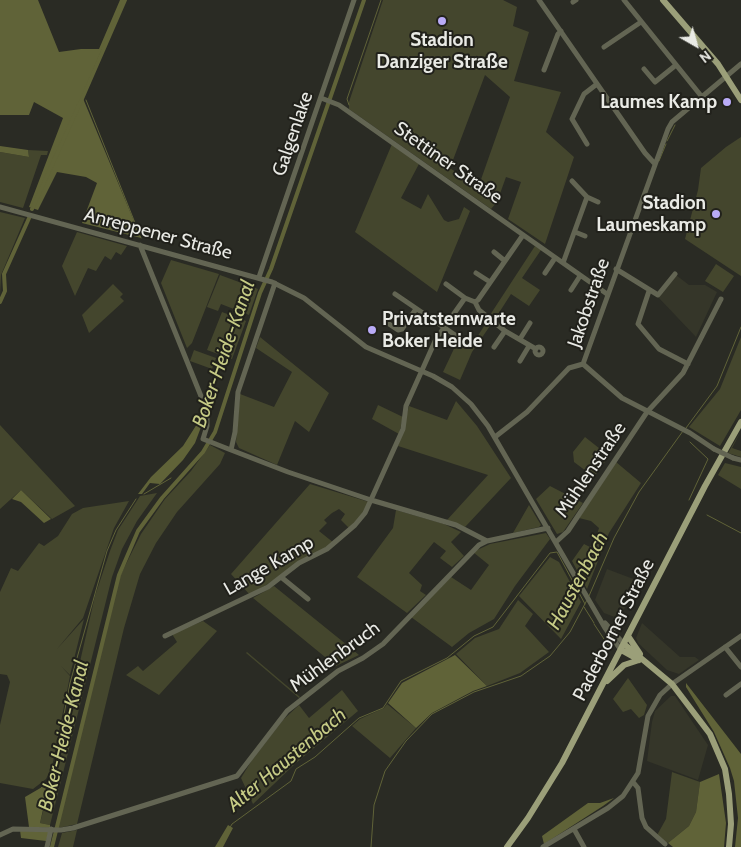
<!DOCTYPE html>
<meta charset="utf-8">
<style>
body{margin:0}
#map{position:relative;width:741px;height:847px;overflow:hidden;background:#2a2b24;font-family:Cabin,sans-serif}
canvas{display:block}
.north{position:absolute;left:671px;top:20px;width:50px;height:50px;-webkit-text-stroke:4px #21211b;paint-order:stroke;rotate:142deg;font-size:14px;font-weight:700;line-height:20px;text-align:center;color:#e9eae5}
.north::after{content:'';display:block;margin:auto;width:18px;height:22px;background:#e9eae5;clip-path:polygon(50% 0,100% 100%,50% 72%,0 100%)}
</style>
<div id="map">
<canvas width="741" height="847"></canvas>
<div class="north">N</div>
</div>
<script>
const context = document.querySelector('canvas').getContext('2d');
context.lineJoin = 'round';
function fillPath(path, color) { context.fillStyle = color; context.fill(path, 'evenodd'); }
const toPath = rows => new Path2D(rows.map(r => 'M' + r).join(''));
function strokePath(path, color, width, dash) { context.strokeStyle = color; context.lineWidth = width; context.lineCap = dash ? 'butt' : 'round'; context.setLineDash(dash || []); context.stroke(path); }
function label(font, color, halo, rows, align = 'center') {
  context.font = font + ' Cabin,sans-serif'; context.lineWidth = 4; context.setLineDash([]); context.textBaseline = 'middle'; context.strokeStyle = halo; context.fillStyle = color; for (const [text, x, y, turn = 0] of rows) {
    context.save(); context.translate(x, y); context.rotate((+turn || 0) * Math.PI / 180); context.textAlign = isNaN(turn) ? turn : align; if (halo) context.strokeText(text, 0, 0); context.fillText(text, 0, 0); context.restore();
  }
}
fillPath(toPath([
 [676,275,689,285,705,285,717,292,696,337,658,297],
 [607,569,636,580,620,619,604,613,595,600],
 [642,623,680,657,695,657,699,660,679,674,667,670,638,643,636,638],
 [671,696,675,696,708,745,698,780,647,761,652,722,655,711]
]), '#353629');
fillPath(toPath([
 [383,0,503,0,517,7,513,26,529,32,514,81,561,92,546,132,574,157,545,244,508,219,521,182,506,177,497,202,491,209,349,109,349,102],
 [485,75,510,97,478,188,450,168],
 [741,137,741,276,685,239,698,190,701,168,726,147],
 [392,144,420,162,401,198,421,209,428,194,444,220,448,222,459,219,464,207,470,211,437,292,355,232],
 [28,150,48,151,47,155,41,155,23,208,0,202,0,152,29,157],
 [0,212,25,218,1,275,0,295],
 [77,232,127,246,121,255,116,252,111,260,105,256,96,271,88,268,75,296,62,266],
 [535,246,541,250,522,278,540,290,529,306,511,294,495,319,490,315],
 [171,260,219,274,192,343,187,348,161,283],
 [716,264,734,276,723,292,705,281],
 [220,275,258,289,249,315,221,304,218,311,207,307],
 [113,284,123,294,120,297,124,301,89,333,82,315],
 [222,312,246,321,232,359,207,350],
 [488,320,492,323,472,352,460,380,443,372,460,336,472,345],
 [260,337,329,393,309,432,295,421,277,465,239,448,236,442,240,394,274,407,292,372,256,348],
 [741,337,741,410,720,446,689,427,720,389],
 [194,350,216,358,212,369,190,361],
 [456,401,477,426,511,478,465,527,447,520,488,475,398,446,409,406,447,420],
 [378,405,403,417,399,434,372,419],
 [0,425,75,506,52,519,21,490,0,509],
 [741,431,732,448,741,451,741,457,728,453],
 [585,437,609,456,594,477,574,462,573,452],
 [210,445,225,453,220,464,177,512,156,543,140,574,124,628,77,824,58,828,120,576,141,534,165,499,191,471],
 [616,462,641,483,609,533,587,589,572,561,584,544,590,547,595,541,599,528,591,521,579,518],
 [725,463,741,467,741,489,718,475],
 [310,484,369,502,364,512,350,529,341,520,345,514,339,509,332,513,324,520,327,523,319,531,334,543,250,595,231,574],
 [550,486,583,503,563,532,557,534,536,499],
 [157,493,137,521,122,549,112,577,50,825,40,823,66,723,95,596,110,551,118,530,140,496],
 [129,501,114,528,83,618,57,649,84,619,70,675,61,666,70,676,52,767,46,779,33,789,0,783,0,725,10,682,7,675,0,674,0,592,11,568,18,571,39,543,44,546,58,536,72,514,83,508],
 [529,505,541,525,539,527,513,533],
 [396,510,444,524,461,532,451,542,464,556,452,567,440,558,446,551,434,542,409,573,422,585,420,591,426,595,407,613,357,577,393,528],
 [546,533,550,539,515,586,494,619,469,633,452,647,411,617,451,577,471,590,489,565,473,552,490,544],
 [550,557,559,562,581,602,561,639,519,596],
 [274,586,347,645,359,655,336,666,253,598],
 [518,600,533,614,525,626,549,652,520,673,487,686,456,654,475,638,499,629],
 [203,621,217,631,159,695,126,675,138,666,143,671,177,642,172,634],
 [247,652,300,697,299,698,246,653],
 [628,678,647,705,644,715,639,718,631,709,623,712,613,699],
 [342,690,358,711,295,764,253,804,241,778,252,760,283,720,299,705,309,718],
 [387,704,416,728,390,758,352,726,360,719,384,708],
 [672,772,700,782,696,812,689,826,668,843,656,837,666,819],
 [77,830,73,847,58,847,62,833]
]), '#44462d');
fillPath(toPath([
 [0,0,38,0,59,52,81,49,102,49,82,96,141,238,82,223,97,183,86,177,57,172,38,210,29,207,63,118,34,102,29,115,0,115],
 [120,0,124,0,103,49,99,49],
 [0,146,28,150,29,157,0,152],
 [200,423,201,427,195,443,183,460,160,484,150,483,142,494,138,494,151,477,183,446,197,424],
 [21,490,51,519,44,523,21,502,12,499],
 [455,655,487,686,473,691,432,713,416,728,388,703,402,683],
 [686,683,741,754,741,847,735,847,738,818,734,781,730,768,714,732,686,687],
 [719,774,726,823,724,847,673,847,668,843,689,826,696,812,700,782],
 [49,783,40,823,50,825,50,828,29,827,25,797],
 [614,798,603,806,544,844,542,836,588,803,600,803],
 [228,825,233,828,223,847,215,847],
 [20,830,50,831,46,841,21,838]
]), '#606338');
strokePath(toPath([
 [86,100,141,238],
 [349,105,347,99,381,0],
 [667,141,675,125],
 [659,161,666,144],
 [686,428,717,386,741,327],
 [144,494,171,478],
 [689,500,708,459,690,442],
 [707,515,741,533],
 [589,596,614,538,639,492,683,431],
 [584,607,594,623],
 [594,624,610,648],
 [37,792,48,781,54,767,70,683,107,551,116,530,136,499],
 [220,845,232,824,291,781,296,769,315,757,359,718,383,708,401,681,447,658,474,636,493,627,550,553,557,552,585,604],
 [371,847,374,805,385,771,406,741,432,714,474,692,521,676,550,656,570,632,587,600]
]), '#606338', 1);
strokePath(toPath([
 [81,101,125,0],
 [32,209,80,103],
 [0,302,5,291,4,274,30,216],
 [52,847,119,575,138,531,162,498,203,452,215,432,260,293,271,269,364,0]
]), '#606338', 4);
strokePath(toPath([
 [539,0,645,153,655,164],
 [624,0,702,97],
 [573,2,576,0],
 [604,47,641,22],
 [644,69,655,82,676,65],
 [544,70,558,34,561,31],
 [321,98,339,105,607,294],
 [587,144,572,119,584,94,597,84],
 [587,197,598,202],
 [0,207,272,282,304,298,366,347,433,376,452,387,471,404,488,426,605,628,621,650],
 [575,232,585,236],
 [140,245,207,411,207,426,203,439,231,450,235,432,238,392,275,283],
 [494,252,505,261],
 [563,263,587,197,572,181],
 [616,269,658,295,675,274],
 [476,273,490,282],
 [545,273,555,258],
 [259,277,354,0],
 [446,284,465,298,475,302,478,300,523,235],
 [571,290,580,276],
 [649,291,638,324,659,349,688,364],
 [395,294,458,337],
 [475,302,479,310,505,331,536,349],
 [389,324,398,330,402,329,416,309],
 [520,339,530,323],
 [494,347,505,331],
 '535 351a4 4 0 1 1 8 0a4 4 0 1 1-8 0Z',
 [520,361,529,346],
 [583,364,668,129,672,122,741,64],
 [495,437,527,412,569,368,583,364,622,398,690,433,714,449],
 [231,450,288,472,371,500,456,525,487,541],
 [733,458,741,460],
 [556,542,568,531,647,412,683,373,721,299],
 [281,577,308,599],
 [605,623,624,644],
 [165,636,268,587,299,563,327,549,355,525,365,513,403,429,406,406,436,339,465,298],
 [725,647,741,667],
 [726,695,741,684],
 [633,782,638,788,642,818,646,827,665,844],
 [574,829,584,847],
 [0,835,13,829,61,830,73,828,237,776,287,711,338,671,363,658,383,644,479,545,487,541,548,528],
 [47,847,51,829],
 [543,847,608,808,623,796,638,773,648,716,660,695,672,684,741,636]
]), '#636553', 5);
strokePath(toPath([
 [663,0,718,64,741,100],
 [628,636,640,654],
 [624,644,672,684,710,734,725,769,729,794,731,824,729,847],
 [621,650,639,660],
 [607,681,624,665,639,660],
 [507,847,528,818,562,763,705,486,741,422]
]), '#9b9f79', 6);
strokePath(toPath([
 [714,449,733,458]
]), '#636553', 5);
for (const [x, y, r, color] of [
 [442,21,5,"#b9abf7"],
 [727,102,5,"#b9abf7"],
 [716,214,5,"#b9abf7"],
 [372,330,5,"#b9abf7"]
]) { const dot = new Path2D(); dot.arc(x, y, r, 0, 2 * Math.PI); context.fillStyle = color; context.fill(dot); strokePath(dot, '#21211b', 2); }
label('bold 19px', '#e9eae5', '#21211b', [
 ["Stadion",442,40,"center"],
 ["Danziger Straße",442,62,"center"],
 ["Laumes Kamp",717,102],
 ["Stadion",706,203],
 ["Laumeskamp",706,225],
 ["Privatsternwarte",382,319,"left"],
 ["Boker Heide",382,341,"left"]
], 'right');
label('19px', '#e9eae5', '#21211b', [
 ["Galgenlake",293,134,-71],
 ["Stettiner Straße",448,163,35],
 ["Anreppener Straße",158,234,15],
 ["Jakobstraße",589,303,-71],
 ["Mühlenstraße",591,470,-56],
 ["Lange Kamp",269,566,-30],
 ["Paderborner Straße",614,630,-63],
 ["Mühlenbruch",335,657,-36]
]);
label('italic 20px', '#c6cb85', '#21211b', [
 ["Boker-Heide-Kanal",224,354,-71],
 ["Haustenbach",578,581,-62],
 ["Boker-Heide-Kanal",64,736,-76],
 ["Alter Haustenbach",287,760,-40]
]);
</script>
